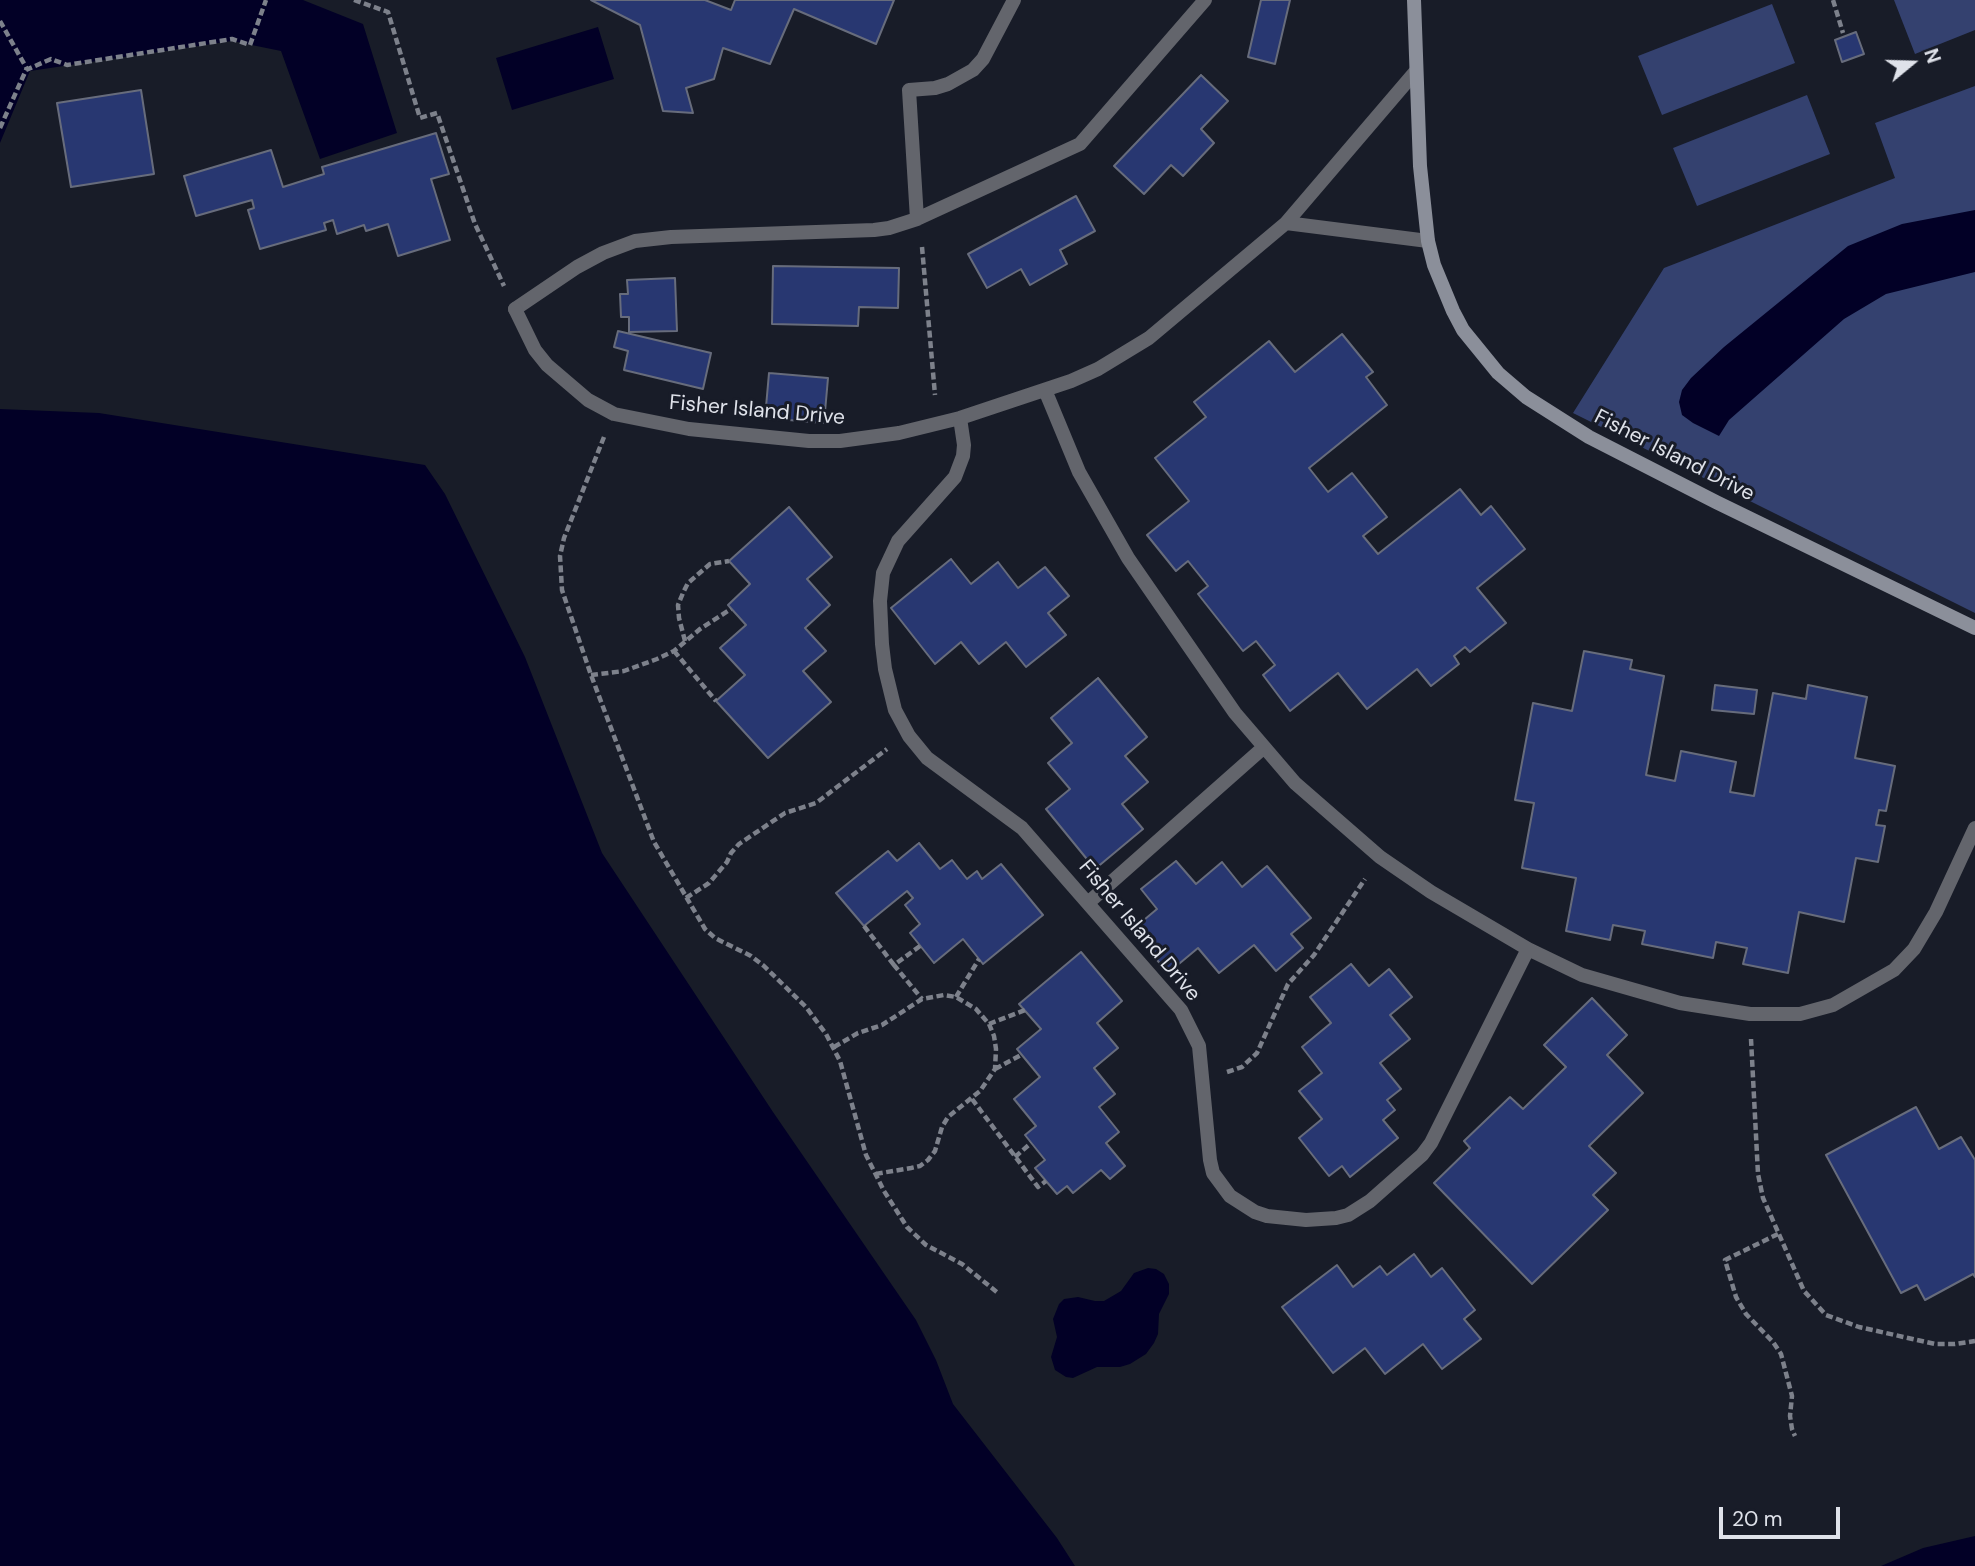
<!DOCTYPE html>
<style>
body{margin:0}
#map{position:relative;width:1975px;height:1566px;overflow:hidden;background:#181c28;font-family:"DM Sans",sans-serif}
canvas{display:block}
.north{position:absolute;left:1877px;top:28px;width:70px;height:70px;-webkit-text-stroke:5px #181c28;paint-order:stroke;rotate:71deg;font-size:19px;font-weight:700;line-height:28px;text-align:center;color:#dfe2ea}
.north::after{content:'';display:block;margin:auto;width:24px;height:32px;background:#dfe2ea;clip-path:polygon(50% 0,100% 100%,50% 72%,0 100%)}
.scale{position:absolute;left:1719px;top:1507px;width:121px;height:32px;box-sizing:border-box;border:4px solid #dfe2ea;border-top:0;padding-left:9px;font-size:21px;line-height:24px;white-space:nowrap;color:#dfe2ea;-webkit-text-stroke:5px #181c28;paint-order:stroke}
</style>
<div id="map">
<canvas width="1975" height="1566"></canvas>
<div class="north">N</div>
<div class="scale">20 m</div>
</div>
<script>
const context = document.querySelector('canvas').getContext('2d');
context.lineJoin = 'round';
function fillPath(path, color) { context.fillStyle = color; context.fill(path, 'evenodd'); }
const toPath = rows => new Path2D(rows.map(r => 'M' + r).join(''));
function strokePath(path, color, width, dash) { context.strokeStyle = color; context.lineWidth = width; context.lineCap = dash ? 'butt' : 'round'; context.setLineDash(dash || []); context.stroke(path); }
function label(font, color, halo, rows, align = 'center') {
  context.font = font + ' "DM Sans",sans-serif'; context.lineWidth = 6; context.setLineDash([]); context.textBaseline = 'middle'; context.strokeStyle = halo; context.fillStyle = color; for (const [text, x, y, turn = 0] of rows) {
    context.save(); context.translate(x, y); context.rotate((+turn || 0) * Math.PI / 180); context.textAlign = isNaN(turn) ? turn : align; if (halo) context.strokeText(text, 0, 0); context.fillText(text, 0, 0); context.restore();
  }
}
fillPath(toPath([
 [1894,0,1975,0,1975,30,1915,54],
 [1772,4,1795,63,1662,115,1638,56],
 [1975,86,1975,613,1573,413,1664,268,1895,178,1875,123],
 [1807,95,1830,154,1697,206,1673,148]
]), '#34416f');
fillPath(toPath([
 [0,0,303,0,363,24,397,133,320,159,281,51,232,41,30,71,0,143],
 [598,27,614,79,512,110,496,58],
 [1975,210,1975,272,1886,294,1844,319,1729,420,1719,436,1693,423,1682,415,1679,402,1682,390,1691,378,1724,347,1848,246,1902,224],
 [0,409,99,413,425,465,445,494,525,657,602,853,773,1112,916,1320,936,1360,953,1404,1057,1538,1075,1566,0,1566],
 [1148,1268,1156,1269,1164,1274,1169,1284,1169,1294,1159,1314,1158,1334,1154,1343,1146,1354,1130,1364,1120,1367,1097,1367,1073,1378,1066,1377,1055,1370,1051,1357,1057,1337,1053,1319,1059,1304,1064,1299,1078,1297,1095,1301,1104,1301,1121,1291,1134,1273],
 [1975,1536,1975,1566,1881,1566,1923,1548]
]), '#020026');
const building = toPath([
 [591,0,705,0,731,10,735,0,894,0,876,44,794,9,770,64,723,48,714,79,686,88,693,113,663,111,640,25,591,0],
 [1261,0,1290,0,1275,64,1248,57,1261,0],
 [1856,32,1864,54,1842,62,1835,40,1856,32],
 [1201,75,1228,101,1201,129,1214,143,1183,176,1171,165,1144,194,1114,166,1201,75],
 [141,90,154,174,71,187,57,103,141,90],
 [436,133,449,174,431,179,450,240,398,256,388,224,366,231,364,225,337,234,333,220,324,223,326,230,260,249,248,210,254,208,252,200,196,216,184,176,271,150,283,187,324,174,322,167,436,133],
 [1076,196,1095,231,1060,250,1067,264,1030,285,1021,269,987,288,968,254,1076,196],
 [773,266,899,268,898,308,859,307,858,326,772,324,773,266],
 [675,278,677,331,629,332,629,317,621,317,620,294,628,294,627,280,675,278],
 [618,331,711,353,703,389,624,370,628,351,614,347,618,331],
 [1342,334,1373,372,1366,377,1387,405,1309,468,1328,492,1352,473,1387,517,1363,536,1378,554,1460,489,1481,515,1491,506,1525,549,1477,588,1506,623,1470,652,1465,647,1454,656,1459,664,1431,686,1417,669,1367,709,1338,673,1290,711,1263,675,1275,665,1256,641,1243,651,1198,594,1208,586,1188,561,1176,571,1147,535,1189,501,1155,458,1206,417,1194,402,1269,341,1295,372,1342,334],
 [769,373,828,378,824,423,765,418,769,373],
 [789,507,832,557,807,579,830,605,805,628,826,651,803,671,831,702,768,758,716,701,745,675,720,648,746,625,728,605,750,584,729,561,789,507],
 [951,559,971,584,998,562,1018,588,1045,567,1069,596,1048,613,1066,635,1026,667,1006,642,979,664,961,642,935,664,891,608,951,559],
 [1584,651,1632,660,1630,669,1664,676,1646,775,1675,781,1681,751,1736,762,1730,792,1754,796,1773,693,1806,699,1808,685,1867,697,1855,758,1895,766,1886,811,1879,810,1876,825,1885,826,1878,862,1856,858,1844,922,1799,912,1788,973,1743,964,1747,948,1716,942,1713,958,1642,944,1645,931,1613,925,1610,940,1566,931,1576,878,1522,868,1534,803,1515,800,1533,703,1572,711,1584,651],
 [1098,678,1147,737,1125,756,1148,782,1122,804,1143,829,1095,869,1046,809,1070,789,1048,763,1072,743,1051,718,1098,678],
 [1715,685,1757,690,1754,714,1712,710,1715,685],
 [919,843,940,869,952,860,967,879,977,871,982,879,1001,864,1043,915,983,964,963,939,934,963,910,933,920,924,905,905,913,898,907,891,864,926,836,893,888,851,897,861,919,843],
 [1176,861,1196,884,1222,862,1242,887,1267,866,1311,918,1291,934,1303,948,1276,971,1254,945,1219,973,1198,948,1168,973,1132,930,1157,909,1141,889,1176,861],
 [1081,952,1122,1001,1097,1023,1118,1048,1094,1068,1115,1094,1099,1107,1119,1132,1106,1143,1125,1166,1110,1179,1101,1170,1073,1193,1067,1186,1057,1194,1035,1168,1045,1160,1025,1135,1036,1126,1014,1099,1040,1077,1017,1049,1041,1029,1019,1004,1081,952],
 [1351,964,1369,986,1389,969,1412,997,1390,1015,1410,1039,1380,1063,1401,1089,1387,1100,1395,1110,1383,1120,1398,1138,1350,1177,1342,1166,1329,1176,1299,1138,1322,1119,1299,1091,1322,1073,1302,1047,1331,1023,1310,997,1351,964],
 [1592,998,1627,1035,1607,1055,1643,1093,1589,1146,1616,1173,1593,1195,1608,1210,1532,1284,1434,1183,1470,1148,1464,1141,1510,1097,1523,1109,1566,1067,1544,1045,1592,998],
 [1916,1107,1939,1149,1961,1137,1975,1160,1975,1277,1973,1274,1925,1300,1917,1285,1901,1293,1826,1155,1916,1107],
 [1414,1254,1431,1277,1442,1268,1475,1310,1464,1319,1481,1339,1442,1369,1423,1344,1385,1374,1365,1348,1333,1373,1282,1307,1337,1265,1353,1287,1380,1266,1387,1275,1414,1254]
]);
fillPath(building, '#283771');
strokePath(building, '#676c7c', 2);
strokePath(toPath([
 [354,0,388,12,420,118,437,113,475,224,504,286],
 [1833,0,1843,33],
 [0,21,27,69],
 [0,128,26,70,51,59,67,65,232,39,250,45,266,0],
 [922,247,935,395],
 [604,437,564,538,560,556,562,590,591,675,654,842,705,929,715,938,751,956,764,966,806,1007,826,1034,840,1061,866,1155,884,1191,907,1227,926,1245,962,1264,998,1293],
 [685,641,679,618,678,605,683,593,688,583,710,564,729,561],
 [674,651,716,701],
 [591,675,624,671,657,659,674,651,700,629,731,609],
 [686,898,709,883,727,862,731,853,739,844,785,813,816,803,887,749],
 [864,926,894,965],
 [920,946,894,965,922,999],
 [956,997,979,959],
 [989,1024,1025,1010],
 [1751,1039,1758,1174,1763,1198,1804,1291,1826,1315,1859,1327,1935,1344,1955,1344,1975,1341],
 [834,1047,858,1033,882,1025,922,999,944,995,956,997,976,1009,989,1024,994,1036,996,1049,995,1069,980,1091,948,1117,942,1127,935,1151,928,1160,920,1166,911,1168,875,1174],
 [995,1069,1021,1055],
 [1227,1072,1242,1067,1257,1053,1288,984,1314,955,1365,879],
 [972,1099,1038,1187,1046,1181],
 [1015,1157,1031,1143],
 [1778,1234,1725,1260,1736,1297,1746,1314,1773,1342,1781,1354,1792,1396,1790,1416,1792,1429,1795,1436]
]), '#7d818b', 4.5, [7, 3.5]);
strokePath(toPath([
 [917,219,909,90,935,88,948,84,973,70,983,59,1014,0],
 [515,309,577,267,603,253,635,241,671,237,874,230,889,228,917,219,1080,144,1205,0]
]), '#63656c', 14);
strokePath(toPath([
 [1286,223,1428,241],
 [515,309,535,350,547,365,588,400,614,414,689,429,809,441,840,441,899,433,960,418,1071,381,1098,369,1149,338,1286,223,1416,71],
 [1045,390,1079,472,1128,558,1235,713,1295,783,1380,857,1431,892,1528,949,1582,975,1680,1003,1750,1014,1800,1014,1833,1005,1894,970,1914,949,1936,912,1975,828],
 [960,418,964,445,963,456,955,477,898,541,883,573,880,601,882,644,885,669,895,710,909,736,927,758,1022,828,1181,1010,1199,1046,1210,1160,1213,1173,1230,1196,1255,1212,1267,1216,1306,1220,1336,1218,1348,1215,1370,1201,1422,1155,1431,1143,1528,949],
 [1089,902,1263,748]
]), '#63656c', 14);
strokePath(toPath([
 [1414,0,1420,166,1428,241,1434,265,1453,311,1463,330,1498,373,1526,397,1589,437,1716,502,1975,628]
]), '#8b8f9a', 14);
label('21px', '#dfe2ea', '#181c28', [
 ["Fisher Island Drive",757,411,5],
 ["Fisher Island Drive",1674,456,27],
 ["Fisher Island Drive",1139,931,50]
]);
</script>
